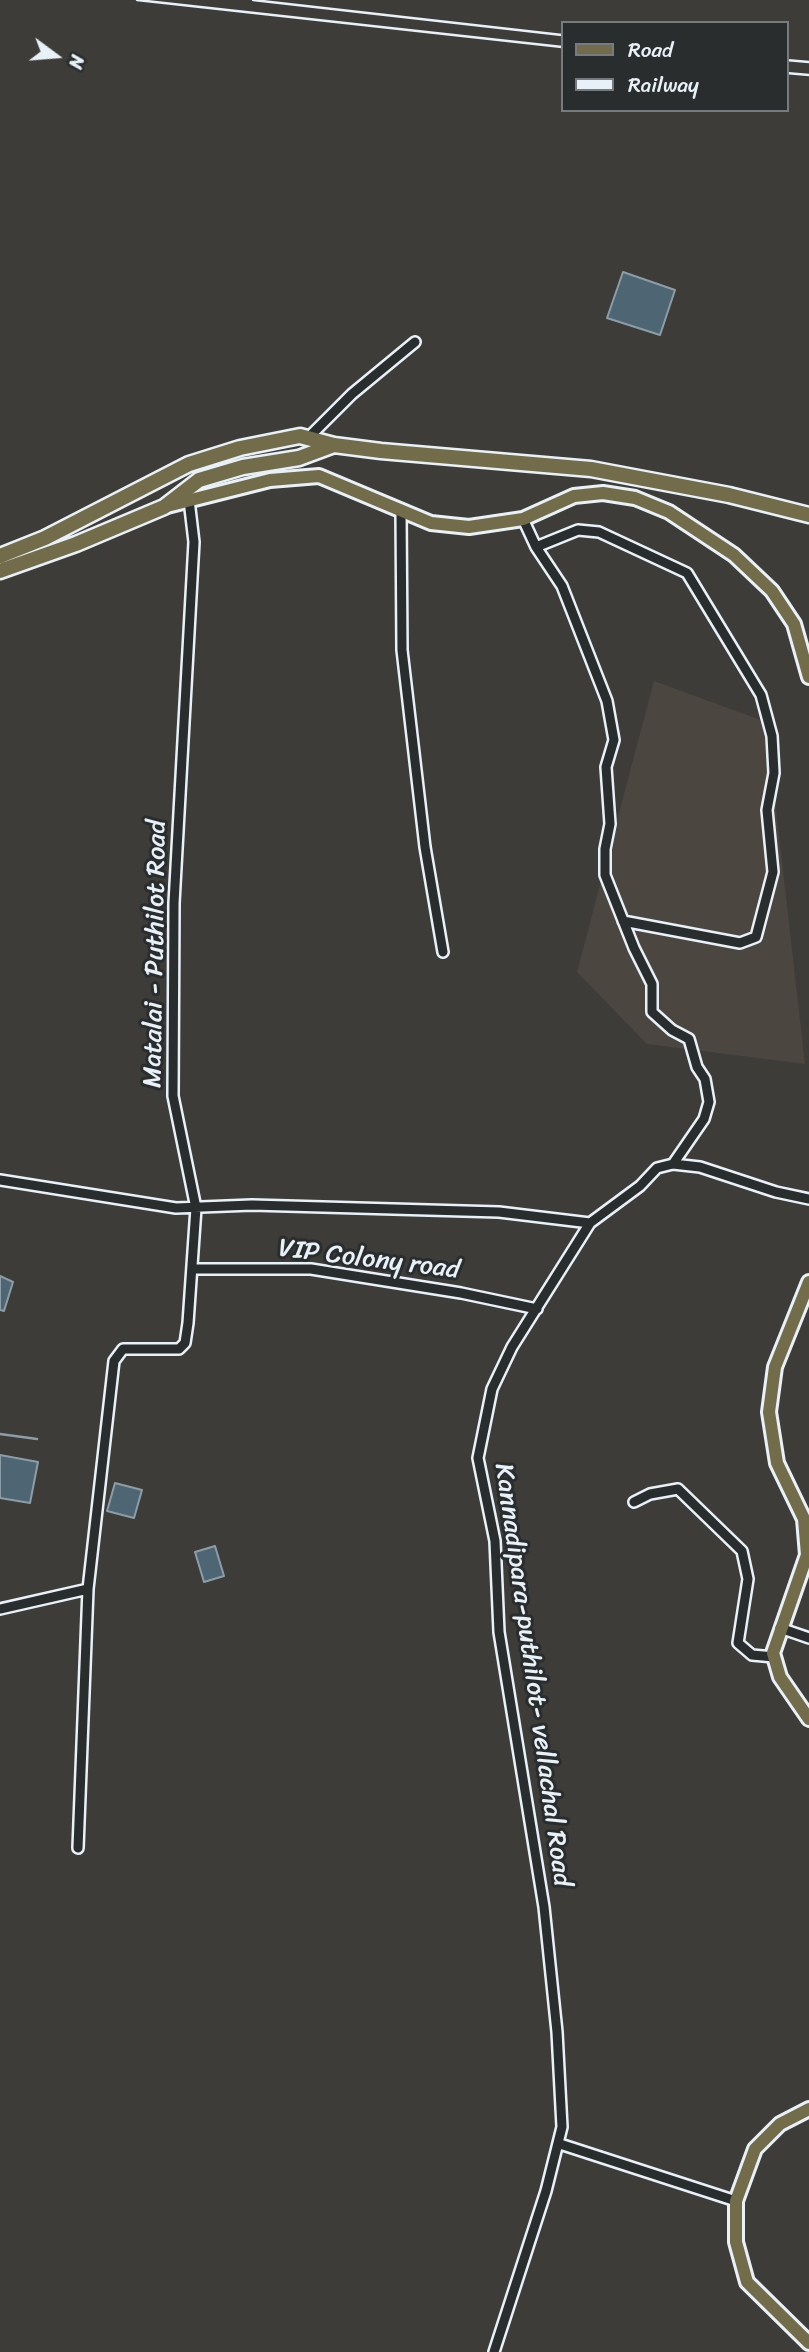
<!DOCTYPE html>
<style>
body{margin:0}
#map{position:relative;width:809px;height:2352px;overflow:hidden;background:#3e3c39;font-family:Sriracha,sans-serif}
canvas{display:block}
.legend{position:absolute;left:561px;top:21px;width:228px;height:91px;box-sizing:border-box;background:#2a2d2e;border:2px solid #767b7f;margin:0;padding:9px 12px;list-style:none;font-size:21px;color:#e8f1f8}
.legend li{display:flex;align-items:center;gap:14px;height:35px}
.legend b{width:35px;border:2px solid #767b7f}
.north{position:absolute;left:21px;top:21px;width:70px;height:70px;-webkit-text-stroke:5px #2a2d2e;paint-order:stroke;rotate:106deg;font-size:19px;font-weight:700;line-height:28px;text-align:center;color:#e8f1f8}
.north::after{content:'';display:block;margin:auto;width:24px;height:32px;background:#e8f1f8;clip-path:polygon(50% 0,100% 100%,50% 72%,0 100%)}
</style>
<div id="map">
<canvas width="809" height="2352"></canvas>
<ul class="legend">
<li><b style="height:9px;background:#736c4b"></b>Road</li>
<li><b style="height:9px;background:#e8f1f8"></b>Railway</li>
</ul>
<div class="north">N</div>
</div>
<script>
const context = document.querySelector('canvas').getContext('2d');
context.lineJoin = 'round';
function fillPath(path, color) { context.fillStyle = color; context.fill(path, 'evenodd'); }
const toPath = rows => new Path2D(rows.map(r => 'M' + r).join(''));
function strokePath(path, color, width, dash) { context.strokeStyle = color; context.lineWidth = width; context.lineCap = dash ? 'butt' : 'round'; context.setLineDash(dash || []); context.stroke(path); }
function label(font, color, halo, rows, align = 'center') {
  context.font = font + ' Sriracha,sans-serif'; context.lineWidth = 6; context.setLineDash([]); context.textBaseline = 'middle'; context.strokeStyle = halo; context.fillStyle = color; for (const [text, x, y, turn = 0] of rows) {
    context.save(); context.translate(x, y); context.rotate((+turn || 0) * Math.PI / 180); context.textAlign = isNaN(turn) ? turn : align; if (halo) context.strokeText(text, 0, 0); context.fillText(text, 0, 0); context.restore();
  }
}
fillPath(toPath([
 [654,681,766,722,805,1064,647,1044,577,972]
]), '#4c4641');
const water = toPath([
 [623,272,675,290,660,335,607,318,623,272],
 [0,1276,13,1282,4,1311,0,1310,0,1276],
 [0,1455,38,1462,30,1503,0,1498,0,1455],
 [115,1483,142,1490,134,1518,107,1511,115,1483],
 [215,1546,224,1576,204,1582,195,1552,215,1546]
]);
fillPath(water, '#4e6573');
strokePath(water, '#8c9da8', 2);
strokePath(toPath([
 [0,1434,37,1439]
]), '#8c9da8', 2.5);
const minor = toPath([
 [308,438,352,394,415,342],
 [401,511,402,650,425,847,443,952],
 [523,519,536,547,562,586,607,701,614,740,606,767,610,824,605,849,605,875,634,948,652,984,652,1012,672,1030,689,1039,697,1067,705,1079,709,1102,704,1119,673,1164],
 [536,547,578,530,599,532,687,573,761,695,772,736,774,773,767,810,773,872,756,937,740,943,623,921],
 [0,1180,176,1208,252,1205,499,1212,590,1223],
 [193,1269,311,1269,461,1293,537,1309],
 [634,1502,650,1494,678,1489,742,1551,748,1579,738,1643,752,1655,774,1657],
 [0,1609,88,1589,114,1361,123,1349,179,1349,185,1343,188,1323,196,1208,173,1096,174,903,194,542,189,500],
 [780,1628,809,1638],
 [78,1848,88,1589],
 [560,2144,736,2201],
 [494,2352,546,2191,562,2127,557,2032,544,1907,499,1632,495,1541,478,1458,492,1389,512,1347,590,1223,640,1186,657,1168,673,1164,700,1167,776,1192,809,1199]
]);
const major = toPath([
 [167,506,270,480,319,476,431,523,469,527,523,519,574,496,603,493,635,498,669,512,734,555,772,591,794,624,809,677],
 [809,1282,775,1367,769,1412,777,1463,804,1519,807,1555,773,1653,780,1677,809,1719],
 [809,2109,780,2124,755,2149,736,2201,736,2242,747,2282,809,2343]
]);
const highway = toPath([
 [0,556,45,538,189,464,240,448,300,436,334,445,381,451,591,469,729,495,809,515],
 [0,571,76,544,164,507,199,480,243,467,299,458,334,445]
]);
strokePath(minor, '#e8f1f8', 14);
strokePath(major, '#e8f1f8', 18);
strokePath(highway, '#e8f1f8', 19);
strokePath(minor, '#2a2d2e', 9);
strokePath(major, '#736c4b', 12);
strokePath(highway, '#736c4b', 14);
strokePath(toPath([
 [137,0,562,47],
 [253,0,562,35],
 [786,60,809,62],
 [786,73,809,75]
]), '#e8f1f8', 2.5);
label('26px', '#e8f1f8', '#2a2d2e', [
 ["Matalai - Puthilot Road",156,954,-89],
 ["VIP Colony road",369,1260,7],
 ["Kannadipara-puthilot- vellachal Road",532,1675,82]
]);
</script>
